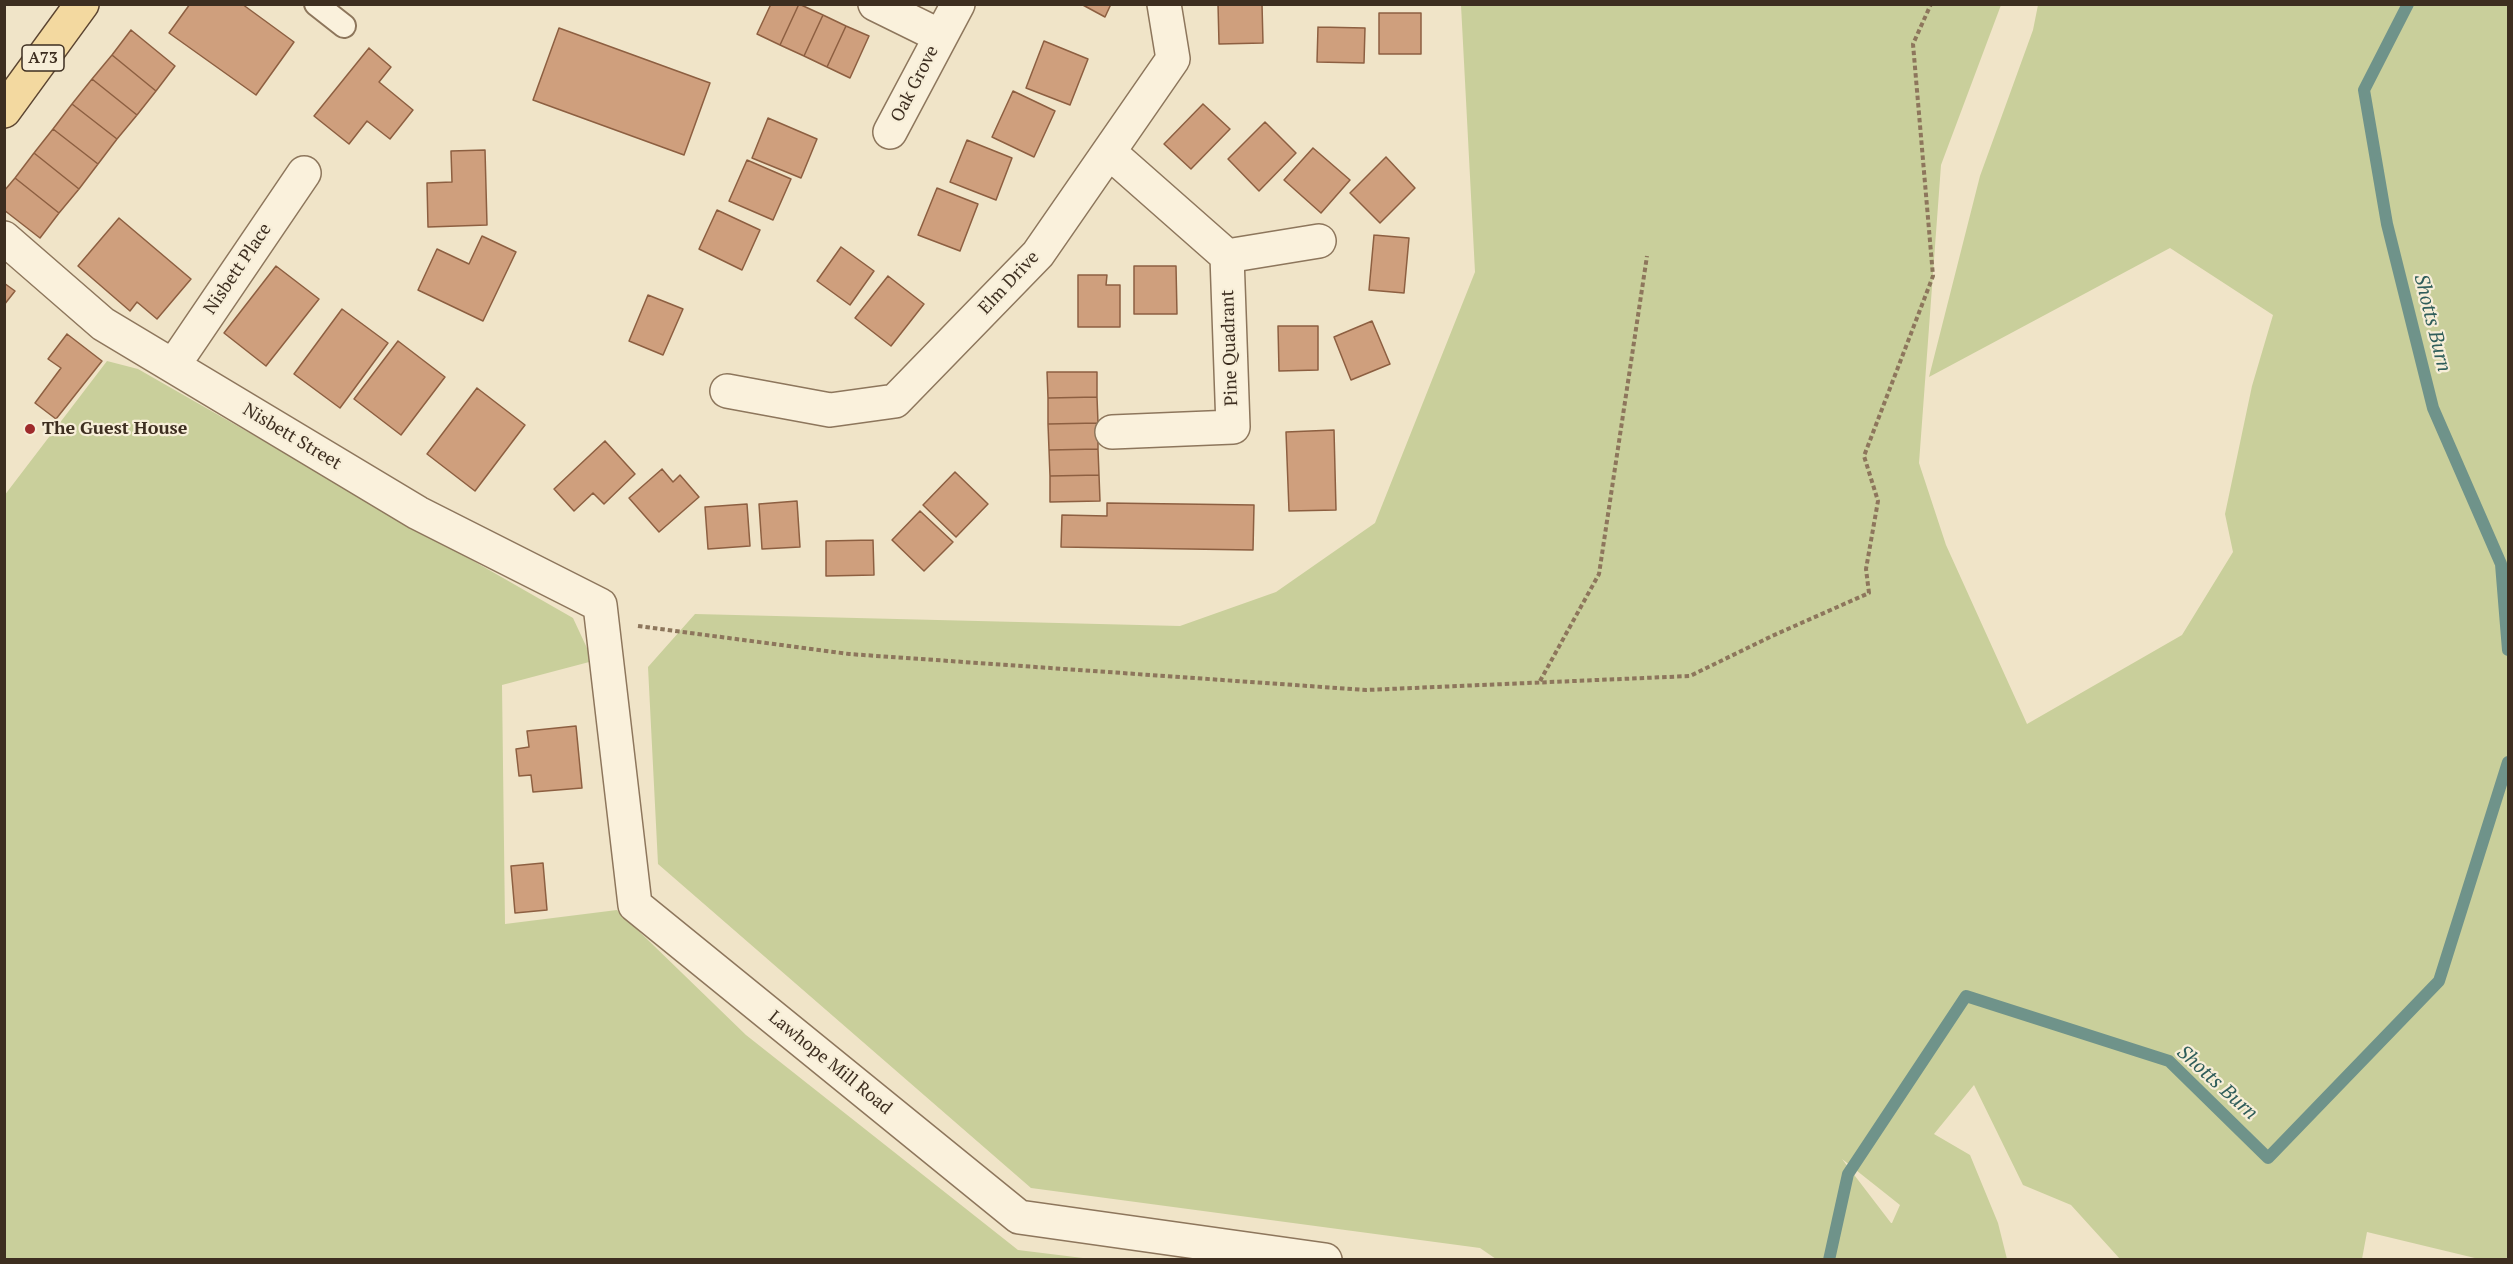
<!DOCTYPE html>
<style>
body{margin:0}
#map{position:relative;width:2513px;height:1264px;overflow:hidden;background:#f0e4c8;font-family:"PT Serif",serif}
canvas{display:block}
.frame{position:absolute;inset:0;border:6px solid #3d2e20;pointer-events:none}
</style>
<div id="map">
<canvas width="2513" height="1264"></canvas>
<div class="frame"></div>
</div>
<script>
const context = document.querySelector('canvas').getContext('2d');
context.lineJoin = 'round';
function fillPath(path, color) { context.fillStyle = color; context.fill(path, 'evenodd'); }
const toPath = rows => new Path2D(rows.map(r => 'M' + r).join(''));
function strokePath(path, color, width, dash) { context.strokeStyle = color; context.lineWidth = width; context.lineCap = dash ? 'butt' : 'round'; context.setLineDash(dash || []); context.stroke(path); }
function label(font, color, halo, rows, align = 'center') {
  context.font = font + ' "PT Serif",serif'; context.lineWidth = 4.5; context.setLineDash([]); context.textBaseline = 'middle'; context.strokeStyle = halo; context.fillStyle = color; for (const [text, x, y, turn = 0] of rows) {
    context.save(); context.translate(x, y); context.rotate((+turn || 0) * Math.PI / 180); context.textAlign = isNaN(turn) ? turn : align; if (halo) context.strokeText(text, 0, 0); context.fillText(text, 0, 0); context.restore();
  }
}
fillPath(toPath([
 [2001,5,1941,165,1919,463,1946,545,2027,724,2182,635,2233,552,2225,514,2252,386,2273,315,2170,248,1929,377,1980,176,2033,30,2038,5,2508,5,2508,1259,2479,1259,2367,1232,2362,1259,2120,1259,2071,1205,2023,1185,1974,1085,1934,1134,1970,1155,1998,1223,2007,1259,1496,1259,1480,1248,1031,1188,658,864,648,667,695,614,1180,626,1276,592,1375,523,1475,272,1461,5],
 [1842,1159,1900,1205,1892,1223,1891,1223],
 [107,361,138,369,573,618,593,661,502,685,505,924,617,910,746,1035,1018,1250,1091,1259,5,1259,4,496]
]), '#c9cf9b');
strokePath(toPath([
 [2408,4,2364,90,2387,224,2433,408,2501,564,2508,650],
 [1829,1260,1848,1174,1966,996,2169,1061,2268,1158,2439,981,2508,762]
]), '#6f938a', 12);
const building = toPath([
 [190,4,242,4,294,42,256,95,169,33,190,4],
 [771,4,799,4,780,45,757,34,771,4],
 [799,4,823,15,804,56,780,45,799,4],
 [1081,4,1111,4,1105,17,1081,4],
 [1218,4,1262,4,1263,43,1219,44,1218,4],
 [1379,13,1421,13,1421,54,1379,54,1379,13],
 [823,15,846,26,827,67,804,56,823,15],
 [846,26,869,36,850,78,827,67,846,26],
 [1318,27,1365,28,1364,63,1317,62,1318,27],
 [559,28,710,83,684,155,533,100,559,28],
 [131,30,175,66,156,91,112,55,131,30],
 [1044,41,1088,59,1070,105,1026,88,1044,41],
 [369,48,391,67,379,82,413,110,390,139,367,121,349,144,314,116,369,48],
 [112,55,156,91,137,115,92,79,112,55],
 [92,79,137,115,117,139,72,104,92,79],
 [1013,91,1055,111,1034,157,992,137,1013,91],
 [72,104,117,139,98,164,53,129,72,104],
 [1203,104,1230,129,1191,169,1164,144,1203,104],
 [768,118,817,139,801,178,752,158,768,118],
 [1265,122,1296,153,1259,191,1228,159,1265,122],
 [53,129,98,164,79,189,34,153,53,129],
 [967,140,1012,158,996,200,950,182,967,140],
 [1313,148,1350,180,1321,213,1284,180,1313,148],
 [485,150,487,225,428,227,427,183,452,182,451,151,485,150],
 [34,153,79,189,59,213,15,178,34,153],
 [1386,157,1415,188,1380,223,1350,193,1386,157],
 [747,160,791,179,773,220,729,201,747,160],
 [15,178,59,213,40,238,4,210,4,191,15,178],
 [937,188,978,204,960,251,918,235,937,188],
 [717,210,760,230,742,270,699,249,717,210],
 [119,218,191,279,157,319,137,302,130,311,78,266,119,218],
 [1374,235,1409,238,1404,293,1369,290,1374,235],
 [482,236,516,252,483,321,418,290,437,249,469,264,482,236],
 [841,247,874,271,850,305,817,281,841,247],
 [276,266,319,299,266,366,224,333,276,266],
 [1134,266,1176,266,1177,314,1134,314,1134,266],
 [1078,275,1107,275,1106,285,1120,285,1120,327,1078,327,1078,275],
 [888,276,924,304,891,346,855,318,888,276],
 [4,283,15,291,4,305,4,283],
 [648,295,683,309,663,355,629,341,648,295],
 [342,309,388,343,340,408,294,374,342,309],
 [1372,321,1390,364,1351,380,1334,337,1372,321],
 [1278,326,1318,326,1318,370,1279,371,1278,326],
 [67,334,102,361,56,419,35,403,61,368,48,359,67,334],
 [398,341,445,377,401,435,354,399,398,341],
 [1047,372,1097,372,1097,397,1048,398,1047,372],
 [477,388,525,425,475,491,427,454,477,388],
 [1097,397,1098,423,1048,424,1048,398,1097,397],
 [1098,423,1098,449,1049,450,1048,424,1098,423],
 [1334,430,1336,510,1289,511,1286,432,1334,430],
 [605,441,635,474,604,504,593,493,574,511,554,489,605,441],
 [1098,449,1099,475,1050,476,1049,450,1098,449],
 [662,469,673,482,680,475,699,497,659,532,629,498,662,469],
 [955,472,988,504,956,537,923,505,955,472],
 [1099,475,1100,501,1050,502,1050,476,1099,475],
 [797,501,800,547,762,549,759,504,797,501],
 [1107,503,1254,505,1253,550,1061,547,1062,515,1107,516,1107,503],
 [747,504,750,546,708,549,705,507,747,504],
 [920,511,953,542,924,571,892,540,920,511],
 [873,540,874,575,826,576,826,541,873,540],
 [576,726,582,788,533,792,531,775,519,776,516,749,529,747,527,731,576,726],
 [543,863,547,910,515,913,511,866,543,863]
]);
fillPath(building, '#cf9f7d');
strokePath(building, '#8d5f41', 1.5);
const lane = toPath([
 [316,4,344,26]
]);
const street = toPath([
 [875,4,940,36],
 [890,132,958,4],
 [1109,152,1227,256,1233,427,1112,432],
 [4,238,103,324,418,513,600,605,635,905,1019,1217,1325,1260],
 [1227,256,1319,241],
 [173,366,304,173],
 [727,391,830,410,895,401,1038,254,1173,59,1164,4]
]);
const primary = toPath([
 [4,111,82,4]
]);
strokePath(lane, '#8d765c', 26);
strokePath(street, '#8d765c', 36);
strokePath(primary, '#5b4430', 36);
strokePath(toPath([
 [638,626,849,654,1366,690,1690,676,1772,636,1869,593,1866,569,1878,501,1864,456,1933,276,1913,44,1931,4],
 [1540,681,1599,574,1647,256]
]), '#8d765c', 4, [4.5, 3]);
strokePath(lane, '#faf1dc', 22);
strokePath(street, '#faf1dc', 33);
strokePath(primary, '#f3d9a0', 33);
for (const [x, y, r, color] of [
 [30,429,6,"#9e2a2b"]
]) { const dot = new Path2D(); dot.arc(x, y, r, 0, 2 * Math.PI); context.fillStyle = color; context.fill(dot); strokePath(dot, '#f7eed8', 2); }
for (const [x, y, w] of [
 [43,58,42]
]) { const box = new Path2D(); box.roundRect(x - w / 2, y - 13, w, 26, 4.5); context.fillStyle = '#f7eed8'; context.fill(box); strokePath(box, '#3d2e20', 1.5); }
label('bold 16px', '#3d2e20', null, [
 ["A73",43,58]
]);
label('18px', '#3d2e20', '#f7eed8', [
 ["Oak Grove",915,84,-63],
 ["Nisbett Place",238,269,-56],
 ["Elm Drive",1009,283,-47],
 ["Pine Quadrant",1230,348,-92],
 ["Nisbett Street",292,437,31],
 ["Lawhope Mill Road",830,1063,39]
]);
label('bold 18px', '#3d2e20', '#f7eed8', [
 ["The Guest House",42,429]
], 'left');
label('italic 20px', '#2f5d5a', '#f7eed8', [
 ["Shotts Burn",2432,323,76],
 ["Shotts Burn",2217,1083,42]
]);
</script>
